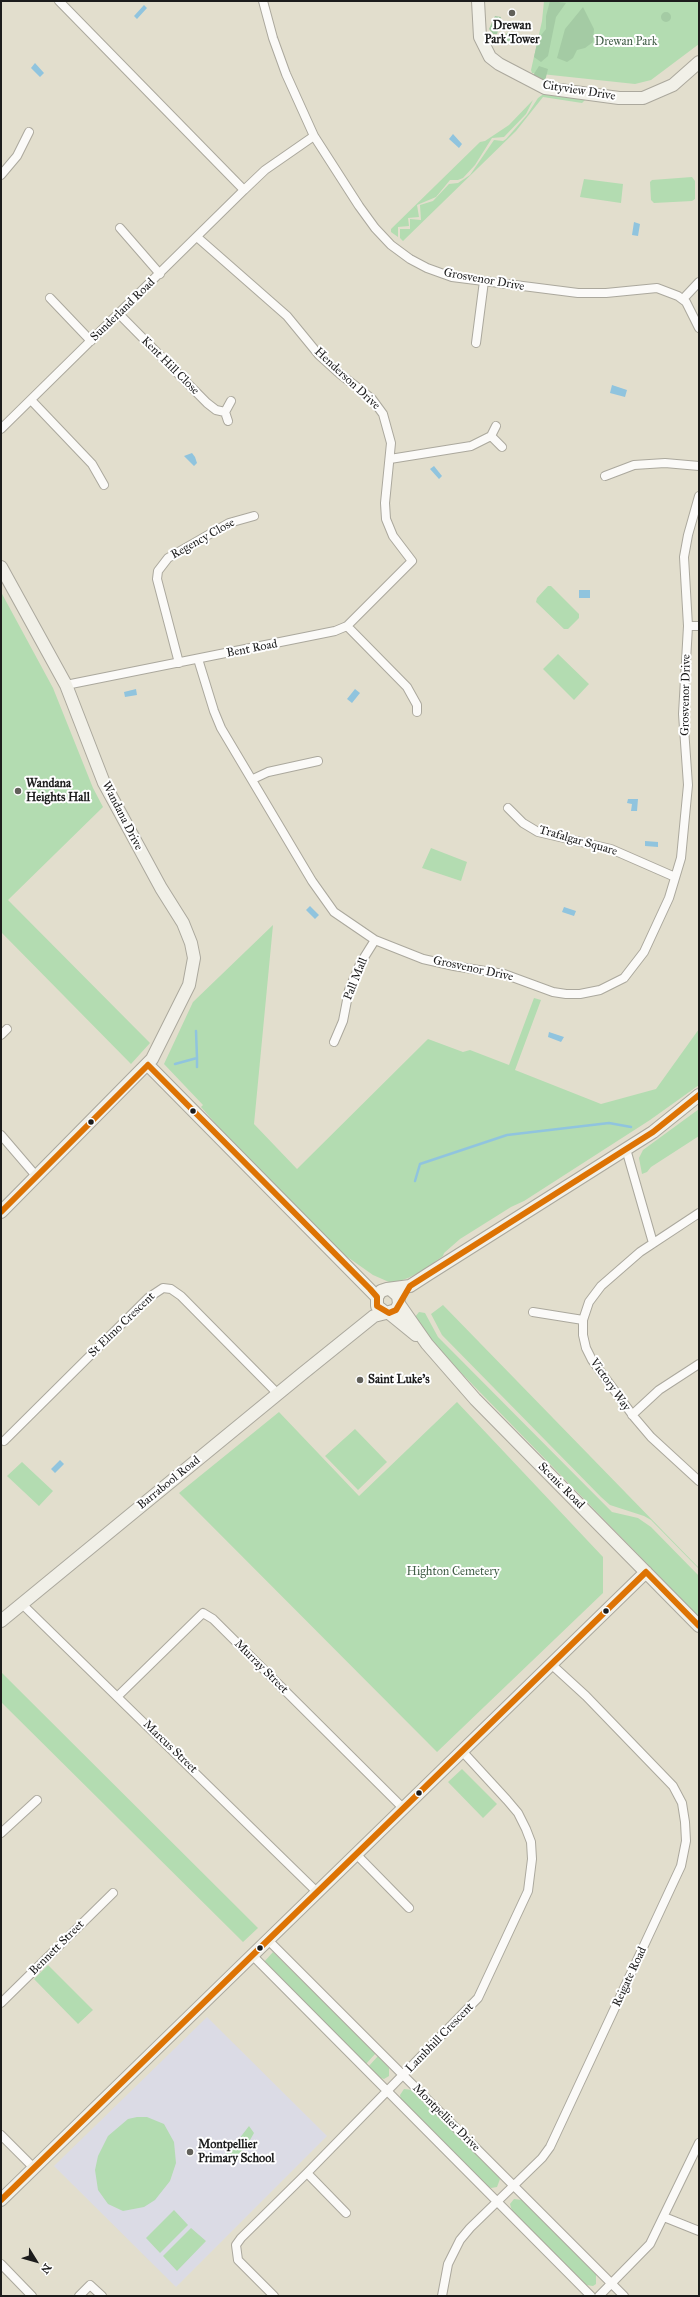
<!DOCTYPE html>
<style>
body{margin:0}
#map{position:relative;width:700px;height:2297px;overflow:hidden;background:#e2decd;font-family:"IM FELL Great Primer",serif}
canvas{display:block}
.frame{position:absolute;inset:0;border:2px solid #1c1c1c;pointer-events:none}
.north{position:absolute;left:16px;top:2241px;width:40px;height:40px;-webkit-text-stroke:3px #fff;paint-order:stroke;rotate:127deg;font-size:11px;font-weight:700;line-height:16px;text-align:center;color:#1c1c1c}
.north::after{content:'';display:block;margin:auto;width:14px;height:18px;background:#1c1c1c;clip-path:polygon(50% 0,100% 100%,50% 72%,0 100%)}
</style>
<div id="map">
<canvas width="700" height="2297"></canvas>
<div class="frame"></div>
<div class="north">N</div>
</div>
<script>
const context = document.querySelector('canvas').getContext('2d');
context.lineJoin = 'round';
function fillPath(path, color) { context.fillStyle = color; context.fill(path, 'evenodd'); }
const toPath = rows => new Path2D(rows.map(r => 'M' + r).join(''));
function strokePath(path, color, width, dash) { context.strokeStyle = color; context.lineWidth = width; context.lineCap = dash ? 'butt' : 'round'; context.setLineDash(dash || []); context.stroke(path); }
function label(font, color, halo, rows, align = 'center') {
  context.font = font + ' "IM FELL Great Primer",serif'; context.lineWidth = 4; context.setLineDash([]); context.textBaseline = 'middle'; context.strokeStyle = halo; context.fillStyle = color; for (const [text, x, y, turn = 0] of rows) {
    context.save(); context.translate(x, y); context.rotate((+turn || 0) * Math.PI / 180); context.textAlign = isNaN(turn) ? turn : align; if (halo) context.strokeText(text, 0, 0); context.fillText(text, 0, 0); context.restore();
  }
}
fillPath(toPath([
 [207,2017,327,2136,176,2287,54,2166]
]), '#dbdbe5');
fillPath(toPath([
 [544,1,699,1,699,44,651,80,635,84,532,73,531,70,542,21],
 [545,93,585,100,582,103,543,97,516,131,403,241,400,238,400,229,410,229,410,219,421,220,420,205,433,201,449,184,458,183,470,175,494,140,503,141,506,139,527,115,538,98],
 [533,100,526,114,504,137,492,138,475,165,463,178,458,180,450,180,436,197,417,205,419,217,408,218,409,226,398,227,398,237,391,232,391,229,480,142,485,141,509,125],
 [692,177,695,181,695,199,692,201,654,203,651,200,650,182,652,180],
 [584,179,623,184,621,203,580,197],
 [548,586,551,586,579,614,579,618,568,629,564,629,536,602,537,598],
 [1,592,53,688,93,788,103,807,8,900,150,1043,131,1064,1,932],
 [558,654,589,684,574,700,543,669],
 [431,848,467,862,461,881,422,868],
 [273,925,254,1124,297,1169,428,1039,463,1052,470,1050,509,1065,534,998,541,1000,515,1070,601,1104,656,1089,699,1029,699,1085,650,1120,524,1201,511,1207,460,1239,444,1253,443,1256,422,1271,408,1278,394,1283,389,1282,373,1275,336,1249,230,1140,201,1107,203,1105,164,1064,193,1002],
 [699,1109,699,1136,651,1167,647,1172,642,1174,639,1158,643,1150],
 [443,1305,699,1568,699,1569,651,1520,644,1516,610,1505,601,1497,442,1335,431,1314],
 [419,1312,425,1313,438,1337,612,1512,638,1518,651,1527,699,1576,699,1617,435,1346,415,1317],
 [457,1402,603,1557,603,1593,437,1752,179,1493,279,1412,359,1496],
 [355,1429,387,1462,358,1490,325,1456],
 [22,1462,53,1491,39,1506,7,1476],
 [1,1672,258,1928,243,1942,1,1702],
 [462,1769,497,1804,483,1818,448,1782],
 [273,1952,376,2053,365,2065,264,1962],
 [48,1965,93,2010,78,2024,34,1979],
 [378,2056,389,2068,389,2076,384,2079,378,2077,368,2067],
 [404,2089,413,2090,498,2176,500,2179,497,2187,491,2188,487,2186,401,2100,400,2095],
 [137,2117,147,2117,164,2124,174,2142,176,2163,170,2181,155,2200,144,2207,123,2211,108,2204,98,2190,95,2170,98,2156,108,2136,128,2119],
 [249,2126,254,2133,246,2147,232,2160,226,2153,229,2146,239,2139],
 [514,2199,522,2200,596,2274,596,2284,593,2286,586,2285,512,2211,510,2204],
 [174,2210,188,2225,160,2253,146,2238],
 [191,2228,206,2241,177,2271,163,2256]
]), '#b3dcb1');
fillPath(toPath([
 [550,1,566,3,556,17,548,56,541,62,534,57,538,39,546,29,546,16],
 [583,7,594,29,593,42,585,48,577,50,573,58,567,62,557,58,565,29],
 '661 17a5 5 0 1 1 10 0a5 5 0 1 1-10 0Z',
 [495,16,501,17,500,25,497,34,493,34,489,29],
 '505 37a5 5 0 1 1 10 0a5 5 0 1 1-10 0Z',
 [539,66,548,69,545,81,532,77]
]), '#a4cba4');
fillPath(toPath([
 [144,5,147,8,137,19,134,16],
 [35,63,44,73,40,77,31,68],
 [453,134,462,144,459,148,449,139],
 [634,222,640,224,638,236,632,235],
 [612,385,627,390,625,397,610,393],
 [192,453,195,457,197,463,194,466,184,456],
 [434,466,442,476,439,479,430,469],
 [579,590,590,590,590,598,579,598],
 [136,689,137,695,125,697,124,692],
 [355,689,360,693,352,703,347,699],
 [628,799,638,799,637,811,631,811,632,804,627,803],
 [645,841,658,842,658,847,645,846],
 [310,906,319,915,315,919,306,910],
 [564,907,576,911,574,916,562,912],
 [549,1032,564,1037,561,1042,548,1037],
 [60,1460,64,1464,55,1473,51,1469]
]), '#90c4de');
strokePath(toPath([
 [175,1064,197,1058,196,1031],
 [197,1067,197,1058],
 [415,1181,420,1164,507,1135,609,1123,631,1127]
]), '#90c4de', 2.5);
const street = toPath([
 [263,1,273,38,286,74,314,136,359,206,375,228,391,245,410,259,427,268,452,277,578,293,606,293,657,288,678,296,686,302,699,328],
 [1,175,17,156,29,132],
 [244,190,265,170,314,136],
 [120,228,160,274],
 [50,298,91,341],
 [683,299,699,282],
 [119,314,207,403,216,410,225,412,228,421],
 [476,343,484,281],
 [31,400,92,464,104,485],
 [225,412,231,401],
 [1,429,244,190,59,1],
 [491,436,496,426],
 [390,459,471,446,491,436,502,447],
 [605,476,634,465,665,463,699,466],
 [347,626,407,687,417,705,417,712],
 [688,626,699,626],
 [198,659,214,711,221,728,312,881,334,912,375,940,423,959,454,966,504,974,553,992,566,994,580,994,600,990,624,978,644,952,669,898,681,858,688,785,683,714,688,626,684,557,688,535,699,496],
 [179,663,157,579,158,571,168,558,229,523,254,516],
 [66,685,335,631,347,626,412,561,393,536,386,519,385,503,391,443,383,414,372,399,340,374,319,355,287,316,197,237],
 [253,779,268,772,318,761],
 [508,808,523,823,538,832,611,849,675,877],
 [1,1035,7,1029],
 [334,1042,343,1021,349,990,360,964,375,940],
 [1,1135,37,1177],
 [626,1149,653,1243],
 [699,1213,640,1252,601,1286,589,1302,583,1320,583,1335,586,1348,592,1360,634,1417,651,1437,699,1481],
 [533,1312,583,1320],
 [632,1415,659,1390,699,1364],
 [4,1441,148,1298,163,1288,171,1289,181,1296,277,1393],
 [22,1604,317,1892],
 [118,1696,203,1613,213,1619,403,1808],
 [1,1833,37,1800],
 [356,1854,409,1908],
 [268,1940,624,2296],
 [252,1955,591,2296],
 [1,2003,113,1893],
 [1,2135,34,2168],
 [307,2173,346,2213],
 [664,2217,699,2231],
 [1,2264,32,2296],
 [79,2296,90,2285,102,2296],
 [274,2296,238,2260,236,2245,241,2238,307,2173,478,1998,528,1891,532,1859,531,1842,526,1829,518,1813,507,1800,462,1751],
 [442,2296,448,2264,460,2240,470,2228,542,2158,550,2147,681,1866,686,1841,685,1822,682,1803,673,1786,586,1696,551,1664],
 [599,2296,650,2244,699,2143]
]);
const secondary = toPath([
 [478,1,480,37,490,57,499,64,545,88,619,98,643,98,673,85,699,62],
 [1,567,66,685,104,783,161,888,183,923,191,943,194,958,189,985,152,1059,1,1212],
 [148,1065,377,1297],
 [390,1289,398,1296,399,1304,396,1310,386,1313,377,1306,377,1297,381,1291,387,1289,410,1286,427,1275,653,1132,699,1095],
 [399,1304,427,1344,475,1399,699,1626],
 [389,1313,416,1335],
 [1,1621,302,1374,374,1316,386,1313],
 [1,2200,646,1572]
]);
strokePath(street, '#aba89d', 10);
strokePath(secondary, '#aba89d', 14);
strokePath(street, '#fbfaf8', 8);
strokePath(secondary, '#f1f0e8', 12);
strokePath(toPath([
 [148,1065,370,1289,377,1297,377,1306,389,1313,396,1310,410,1286,653,1132,699,1095],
 [1,1212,148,1065],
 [646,1572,699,1626],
 [1,2200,646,1572]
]), '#dd7304', 6);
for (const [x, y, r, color] of [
 [512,13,4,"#61605a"],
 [18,791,4,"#61605a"],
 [193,1111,3.5,"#1c1c1c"],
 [91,1122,3.5,"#1c1c1c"],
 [360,1380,4,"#61605a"],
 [606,1611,3.5,"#1c1c1c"],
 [419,1793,3.5,"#1c1c1c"],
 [260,1948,3.5,"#1c1c1c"],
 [190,2152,4,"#61605a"]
]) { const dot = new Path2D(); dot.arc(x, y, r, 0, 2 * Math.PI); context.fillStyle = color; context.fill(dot); strokePath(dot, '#fff', 1.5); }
label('bold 12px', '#1c1c1c', '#fff', [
 ["Drewan",512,26,"center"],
 ["Park Tower",512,40,"center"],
 ["Wandana",26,784],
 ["Heights Hall",26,798],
 ["Saint Luke's",368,1380],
 ["Montpellier",198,2145],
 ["Primary School",198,2159]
], 'left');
label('12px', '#435f48', '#fff', [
 ["Drewan Park",626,42],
 ["Highton Cemetery",453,1572]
]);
label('12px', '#1c1c1c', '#fff', [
 ["Cityview Drive",579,91,9],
 ["Grosvenor Drive",484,280,10],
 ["Sunderland Road",123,310,-44],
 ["Kent Hill Close",170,366,45],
 ["Henderson Drive",347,379,43],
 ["Regency Close",203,539,-29],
 ["Bent Road",252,649,-11],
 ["Grosvenor Drive",686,695,-89],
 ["Wandana Drive",122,816,63],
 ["Trafalgar Square",578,841,16],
 ["Grosvenor Drive",473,969,12],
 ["Pall Mall",356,979,-68],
 ["St Elmo Crescent",122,1325,-44],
 ["Victory Way",610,1385,55],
 ["Barrabool Road",169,1483,-39],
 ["Scenic Road",561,1486,45],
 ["Murray Street",261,1667,45],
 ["Marcus Street",170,1747,44],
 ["Bennett Street",57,1948,-45],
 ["Reigate Road",630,1977,-65],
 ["Lambhill Crescent",440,2038,-46],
 ["Montpellier Drive",446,2118,45]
]);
</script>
